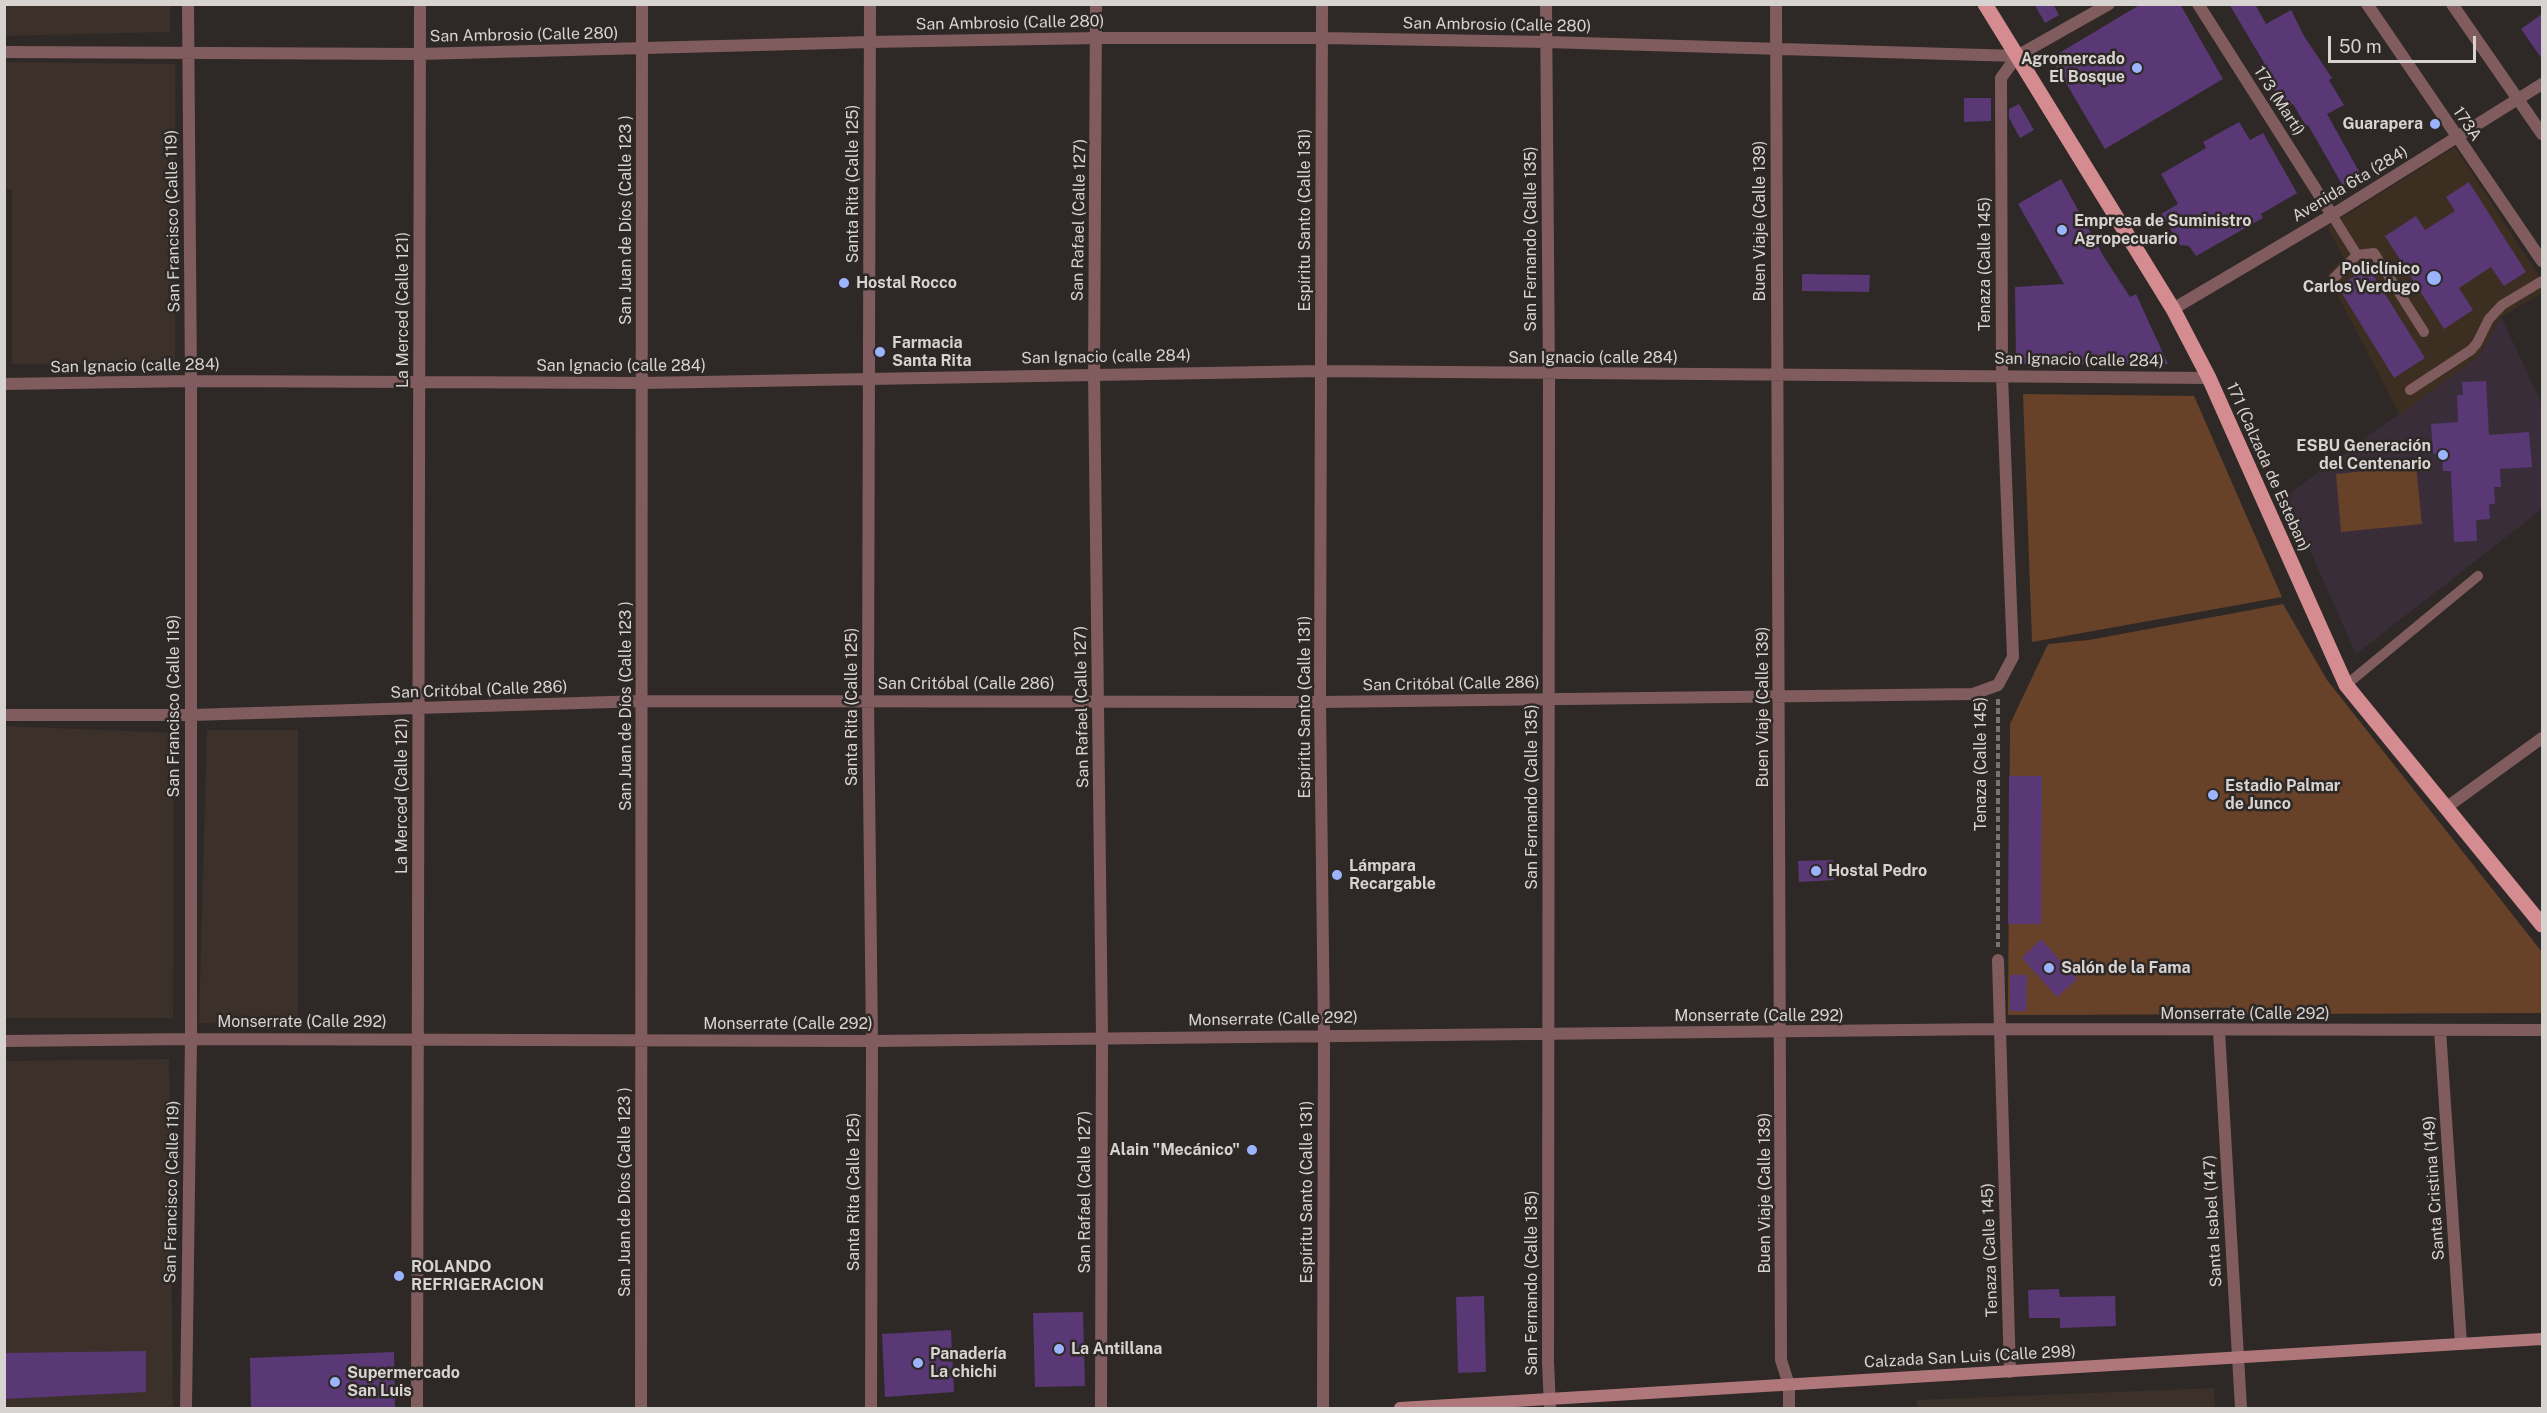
<!DOCTYPE html>
<meta charset="utf-8">
<style>
body{margin:0}
#map{position:relative;width:2547px;height:1413px;overflow:hidden;background:#2e2926;font-family:"Public Sans",sans-serif}
canvas{display:block}
.frame{position:absolute;inset:0;border:6px solid #d7d3d1;pointer-events:none}
.scale{position:absolute;left:2328px;top:36px;width:148px;height:27px;box-sizing:border-box;border:3px solid #d7d3d1;border-top:0;padding-left:8px;font-size:18px;line-height:21px;white-space:nowrap;color:#d7d3d1;-webkit-text-stroke:4px #2e2926;paint-order:stroke}
</style>
<div id="map">
<canvas width="2547" height="1413"></canvas>
<div class="frame"></div>
<div class="scale">50 m</div>
</div>
<script>
const context = document.querySelector('canvas').getContext('2d');
context.lineJoin = 'round';
function fillPath(path, color) { context.fillStyle = color; context.fill(path, 'evenodd'); }
const toPath = rows => new Path2D(rows.map(r => 'M' + r).join(''));
function strokePath(path, color, width, dash) { context.strokeStyle = color; context.lineWidth = width; context.lineCap = dash ? 'butt' : 'round'; context.setLineDash(dash || []); context.stroke(path); }
function label(font, color, halo, rows, align = 'center') {
  context.font = font + ' "Public Sans",sans-serif'; context.lineWidth = 5; context.setLineDash([]); context.textBaseline = 'middle'; context.strokeStyle = halo; context.fillStyle = color; for (const [text, x, y, turn = 0] of rows) {
    context.save(); context.translate(x, y); context.rotate((+turn || 0) * Math.PI / 180); context.textAlign = isNaN(turn) ? turn : align; if (halo) context.strokeText(text, 0, 0); context.fillText(text, 0, 0); context.restore();
  }
}
fillPath(toPath([
 [4,5,170,5,170,32,5,36],
 [5,62,175,64,175,365,12,364,12,189,5,189],
 [5,726,174,733,173,1018,5,1018],
 [207,730,298,730,298,1026,199,1023],
 [169,1059,173,1408,5,1408,4,1061],
 [2214,1388,2215,1408,1917,1408,1917,1400]
]), '#3b302a');
fillPath(toPath([
 [2501,317,2542,404,2542,509,2356,654,2286,496,2480,355]
]), '#3a2d3a');
fillPath(toPath([
 [2455,147,2542,281,2542,293,2501,317,2480,355,2400,415,2327,275,2344,258,2327,227]
]), '#3c2f21');
fillPath(toPath([
 [2023,394,2194,396,2282,597,2032,642],
 [2416,466,2422,524,2341,532,2336,474],
 [2283,604,2327,680,2542,952,2542,1013,2008,1015,2010,724,2048,644,2089,640]
]), '#674128');
fillPath(toPath([
 [2034,4,2053,4,2059,15,2045,23],
 [2141,4,2180,4,2223,79,2105,149,2051,58],
 [2229,4,2255,4,2266,24,2291,10,2304,36,2332,78,2329,80,2344,105,2327,114,2361,175,2343,186,2308,125,2306,126,2293,104,2286,108,2267,79,2272,76],
 [2542,14,2542,59,2521,29],
 [1964,98,1991,98,1991,121,1964,122],
 [2019,104,2034,130,2020,138,2009,118,2009,109],
 [2239,122,2250,140,2263,133,2297,193,2261,214,2263,218,2196,256,2189,246,2180,245,2161,214,2178,204,2161,174,2206,148,2203,142],
 [2061,179,2104,257,2130,297,2136,294,2168,364,2016,364,2015,287,2064,284,2018,204],
 [2469,182,2526,272,2504,286,2491,267,2459,288,2473,310,2444,329,2385,236,2416,216,2425,230,2455,211,2446,197],
 [2368,267,2425,358,2394,378,2338,287],
 [1802,274,1870,275,1869,292,1802,291],
 [2486,381,2489,435,2529,432,2532,467,2500,469,2501,487,2494,487,2495,504,2489,504,2490,519,2476,520,2477,541,2454,542,2451,471,2443,471,2442,453,2433,454,2431,424,2458,422,2457,395,2463,395,2462,382],
 [2009,776,2042,776,2041,924,2008,924],
 [1833,860,1834,880,1799,882,1798,861],
 [2041,939,2077,979,2057,997,2022,958],
 [2010,975,2027,975,2026,1011,2010,1011],
 [2059,1289,2060,1297,2115,1296,2116,1326,2060,1328,2060,1318,2029,1318,2028,1290],
 [1484,1296,1486,1372,1458,1373,1456,1297],
 [1083,1312,1085,1386,1035,1387,1033,1313],
 [951,1330,954,1392,885,1397,882,1334],
 [146,1351,146,1392,4,1399,4,1353],
 [394,1352,395,1408,251,1408,250,1358]
]), '#593875');
strokePath(toPath([
 [1998,699,1998,947]
]), '#777370', 4, [6, 3]);
strokePath(toPath([
 [2332,215,2357,255],
 [2334,278,2357,255,2374,253,2424,332],
 [2410,390,2471,350,2477,343,2489,319,2502,305,2542,281],
 [2346,685,2478,576]
]), '#805c5e', 10);
strokePath(toPath([
 [870,4,868,700,872,1041,871,1408],
 [1322,4,1320,702,1324,1035,1323,1408],
 [1546,4,1549,374,1548,1361,1550,1408],
 [1776,4,1781,1360,1789,1385,1789,1408],
 [2198,4,2332,215],
 [2367,4,2542,261],
 [2452,4,2542,134],
 [4,52,420,54,870,42,1097,38,1322,38,1547,42,2017,56],
 [2173,309,2332,215,2542,84],
 [4,384,191,381,642,383,1321,371,2209,378],
 [4,715,191,715,643,701,1320,702,1973,694,1998,685,2013,657,2002,376,2001,78,2017,56,2109,4],
 [2447,807,2542,738],
 [1998,960,2010,1372],
 [2440,1030,2461,1344],
 [2219,1031,2241,1408],
 [4,1041,191,1039,872,1041,2000,1029,2542,1030],
 [186,1408,191,1039,191,381,188,4],
 [417,1408,420,4],
 [641,1408,642,4]
]), '#805c5e', 12);
strokePath(toPath([
 [1096,4,1094,374,1102,1038,1101,1408]
]), '#805c5e', 12);
strokePath(toPath([
 [1400,1408,2542,1339]
]), '#b0777b', 12);
strokePath(toPath([
 [1985,4,2173,309,2209,378,2346,685,2542,925]
]), '#d48c91', 15);
for (const [x, y, r, color] of [
 [2137,68,6,"#9cb4fd"],
 [2435,124,6,"#9cb4fd"],
 [2062,230,6,"#9cb4fd"],
 [2434,278,8,"#9cb4fd"],
 [844,283,6,"#9cb4fd"],
 [880,352,6,"#9cb4fd"],
 [2443,455,6,"#9cb4fd"],
 [2213,795,6,"#9cb4fd"],
 [1816,871,6,"#9cb4fd"],
 [1337,875,6,"#9cb4fd"],
 [2049,968,6,"#9cb4fd"],
 [1252,1150,6,"#9cb4fd"],
 [399,1276,6,"#9cb4fd"],
 [1059,1349,6,"#9cb4fd"],
 [918,1363,6,"#9cb4fd"],
 [335,1382,6,"#9cb4fd"]
]) { const dot = new Path2D(); dot.arc(x, y, r, 0, 2 * Math.PI); context.fillStyle = color; context.fill(dot); strokePath(dot, '#2e2926', 2); }
label('16px', '#d7d3d1', '#2e2926', [
 ["San Ambrosio (Calle 280)",1010,23,-1],
 ["San Ambrosio (Calle 280)",1497,25,1],
 ["San Ambrosio (Calle 280)",524,35,-1],
 ["173 (Martí)",2279,101,57],
 ["173A",2467,124,56],
 ["Santa Rita (Calle 125)",853,184,-90],
 ["Avenida 6ta (284)",2350,184,-31],
 ["San Juan de Díos (Calle 123 )",626,220,-90],
 ["San Rafael (Calle 127)",1079,220,-89],
 ["Espíritu Santo (Calle 131)",1305,220,-90],
 ["San Francisco (Calle 119)",173,221,-91],
 ["Buen Viaje (Calle 139)",1760,221,-90],
 ["San Fernando (Calle 135)",1531,239,-90],
 ["Tenaza (Calle 145)",1985,264,-90],
 ["La Merced (Calle 121)",403,310,-90],
 ["San Ignacio (calle 284)",1106,357,-1],
 ["San Ignacio (calle 284)",1593,358],
 ["San Ignacio (calle 284)",2079,360,1],
 ["San Ignacio (calle 284)",135,366,-1],
 ["San Ignacio (calle 284)",621,366],
 ["171 (Calzada de Esteban)",2268,467,66],
 ["San Critóbal (Calle 286)",966,684],
 ["San Critóbal (Calle 286)",1451,684,-1],
 ["San Critóbal (Calle 286)",479,690,-2],
 ["San Francisco (Calle 119)",174,706,-90],
 ["San Juan de Díos (Calle 123 )",626,706,-90],
 ["Santa Rita (Calle 125)",852,707,-90],
 ["San Rafael (Calle 127)",1082,707,-91],
 ["Espíritu Santo (Calle 131)",1305,707,-90],
 ["Buen Viaje (Calle 139)",1763,707,-90],
 ["Tenaza (Calle 145)",1981,764,-90],
 ["La Merced (Calle 121)",402,796,-90],
 ["San Fernando (Calle 135)",1532,797,-90],
 ["Monserrate (Calle 292)",2245,1014],
 ["Monserrate (Calle 292)",1759,1016],
 ["Monserrate (Calle 292)",1273,1019,-1],
 ["Monserrate (Calle 292)",302,1022],
 ["Monserrate (Calle 292)",788,1024],
 ["Santa Cristina (149)",2434,1188,-94],
 ["San Francisco (Calle 119)",172,1192,-89],
 ["San Juan de Díos (Calle 123 )",625,1192,-90],
 ["Santa Rita (Calle 125)",854,1192,-90],
 ["San Rafael (Calle 127)",1085,1192,-90],
 ["Espíritu Santo (Calle 131)",1307,1192,-90],
 ["Buen Viaje (Calle 139)",1765,1193,-90],
 ["Santa Isabel (147)",2213,1221,-93],
 ["Tenaza (Calle 145)",1990,1250,-92],
 ["San Fernando (Calle 135)",1532,1283,-90],
 ["Calzada San Luis (Calle 298)",1970,1357,-3]
]);
label('bold 16px', '#d7d3d1', '#2e2926', [
 ["Agromercado",2125,59,"right"],
 ["El Bosque",2125,77,"right"],
 ["Guarapera",2423,124,"right"],
 ["Empresa de Suministro",2074,221],
 ["Agropecuario",2074,239],
 ["Policlínico",2420,269,"right"],
 ["Carlos Verdugo",2420,287,"right"],
 ["Hostal Rocco",856,283],
 ["Farmacia",892,343],
 ["Santa Rita",892,361],
 ["ESBU Generación",2431,446,"right"],
 ["del Centenario",2431,464,"right"],
 ["Estadio Palmar",2225,786],
 ["de Junco",2225,804],
 ["Lámpara",1349,866],
 ["Recargable",1349,884],
 ["Hostal Pedro",1828,871],
 ["Salón de la Fama",2061,968],
 ["Alain \"Mecánico\"",1240,1150,"right"],
 ["ROLANDO",411,1267],
 ["REFRIGERACION",411,1285],
 ["La Antillana",1071,1349],
 ["Panadería",930,1354],
 ["La chichi",930,1372],
 ["Supermercado",347,1373],
 ["San Luis",347,1391]
], 'left');
</script>
